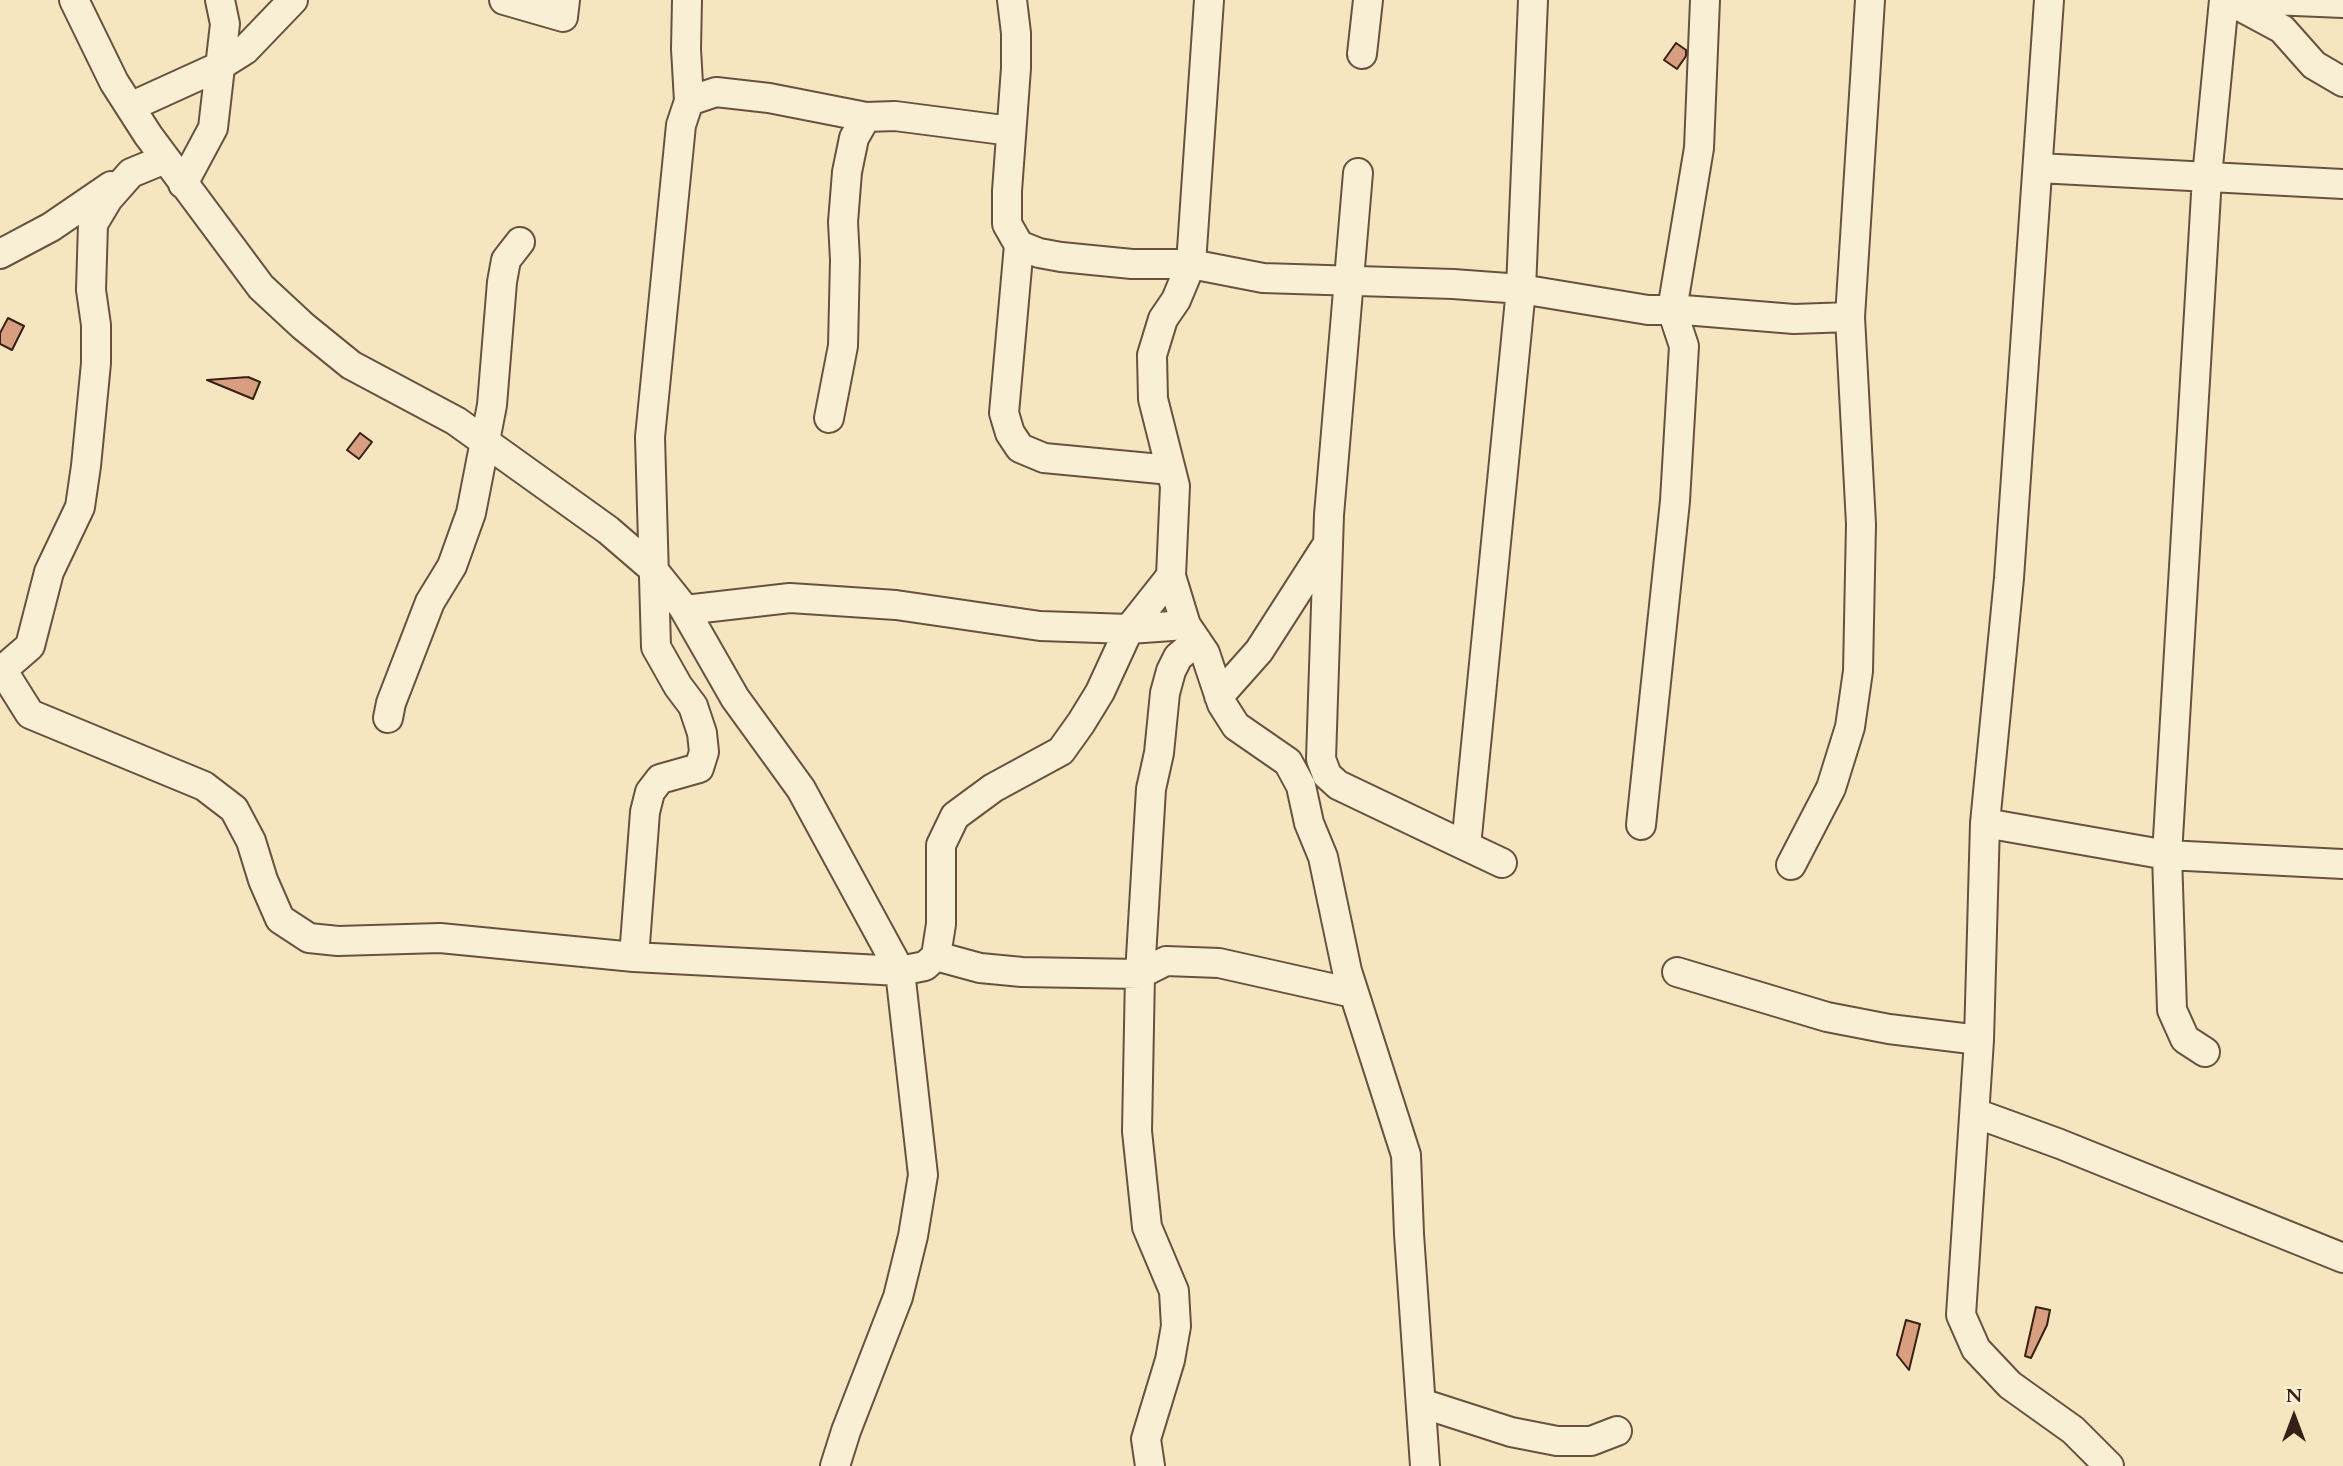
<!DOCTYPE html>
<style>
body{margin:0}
#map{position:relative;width:2343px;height:1466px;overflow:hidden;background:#f6e6bf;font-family:Cardo,serif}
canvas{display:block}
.north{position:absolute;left:2259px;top:1382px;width:70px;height:70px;-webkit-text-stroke:5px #f9efd5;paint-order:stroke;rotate:0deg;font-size:19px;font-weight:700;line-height:28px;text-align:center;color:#381f15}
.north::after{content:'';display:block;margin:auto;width:24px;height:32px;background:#381f15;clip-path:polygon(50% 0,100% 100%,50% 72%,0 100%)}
</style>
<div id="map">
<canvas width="2343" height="1466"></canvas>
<div class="north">N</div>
</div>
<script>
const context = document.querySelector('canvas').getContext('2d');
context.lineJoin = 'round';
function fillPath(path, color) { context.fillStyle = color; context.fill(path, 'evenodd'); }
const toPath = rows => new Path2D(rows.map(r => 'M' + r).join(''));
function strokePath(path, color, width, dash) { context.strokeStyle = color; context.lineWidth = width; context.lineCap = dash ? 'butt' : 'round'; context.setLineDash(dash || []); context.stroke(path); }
const building = toPath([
 [1676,43,1686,50,1686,56,1677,69,1664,60,1676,43],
 [8,318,24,326,12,350,0,344,0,333,8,318],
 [248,377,260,382,253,399,207,380,248,377],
 [360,433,372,442,359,459,347,450,360,433],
 [2036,1307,2050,1310,2047,1325,2031,1358,2025,1356,2036,1307],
 [1906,1320,1920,1324,1909,1370,1897,1355,1906,1320]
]);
fillPath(building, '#d79f80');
strokePath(building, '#381f15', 2);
const minor = toPath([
 [74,0,114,82,148,135,261,287,303,326,351,365,456,421,608,530,651,567,683,607,735,698,801,789,900,971,923,1175,913,1236,898,1297,846,1431,835,1466],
 [504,0,563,17,565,0],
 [687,0,686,49,689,101],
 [1012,0,1016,33,1016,68,1007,191,1007,224,1019,245,1039,253,1061,257,1132,264,1191,264,1263,278,1453,284,1521,289,1648,310,1684,310,1794,319,1850,317],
 [1209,0,1191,264,1176,300,1163,319,1152,355,1153,399,1175,486,1171,576,1186,625,1205,653,1222,704,1236,726,1288,762,1301,786,1309,823,1323,857,1347,971,1406,1155,1409,1234,1425,1466],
 [2049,0,2009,578,1985,823,1979,1040,1961,1315,1976,1349,2010,1385,2073,1430,2109,1466],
 [2228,0,2282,29,2314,65,2343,82],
 [2272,0,2343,3],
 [1362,54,1368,0],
 [130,107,218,67,245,50,293,0],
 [2038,168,2343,184],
 [1358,173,1329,515,1321,759,1327,775,1338,785,1466,846,1521,289,1533,0],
 [183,184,213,128,225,24,220,0],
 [1019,245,1004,413,1010,433,1020,448,1044,458,1171,470],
 [0,254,51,227,111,186],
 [829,418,843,346,845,260,843,222,847,172,854,138,866,117,895,116,1011,131],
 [685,610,790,598,896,605,1040,626,1129,629,1186,625],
 [3,671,30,714,204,786,234,809,251,841,263,880,280,919,309,938,338,941,440,938,634,957,645,812,650,792,660,779,699,768,704,752,702,733,693,706,678,686,656,647,650,437,681,125,689,101,716,92,769,98,866,117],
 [0,672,30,646,49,572,80,507,86,466,96,363,96,325,91,290,93,224,108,199,131,173,165,159],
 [1219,696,1259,651,1327,545],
 [388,718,391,703,430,602,452,566,471,513,492,405,502,282,506,260,520,242],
 [1985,823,2167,855,2343,864],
 [1641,825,1675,501,1684,346,1672,310,1699,148,1705,0],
 [1466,846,1502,863],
 [1791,865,1831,788,1850,727,1858,671,1861,524,1850,317,1870,0],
 [936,956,980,968,1022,972,1140,974,1166,961,1219,963,1353,993],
 [634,957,900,971,925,966,936,956,941,924,941,845,955,816,993,788,1061,751,1081,723,1100,692,1129,629,1171,576],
 [1677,972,1827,1017,1889,1029,1979,1040],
 [2205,1052,2185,1039,2172,1010,2167,855,2207,177,2224,0],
 [1975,1113,2060,1144,2343,1258],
 [1421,1403,1511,1432,1557,1441,1591,1441,1617,1431],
 [1150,1466,1146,1439,1170,1360,1176,1326,1174,1291,1147,1227,1137,1131,1140,974,1151,789,1159,753,1165,693,1171,671,1178,657,1197,641]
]);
strokePath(minor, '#685140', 32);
strokePath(minor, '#f9efd5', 28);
</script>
